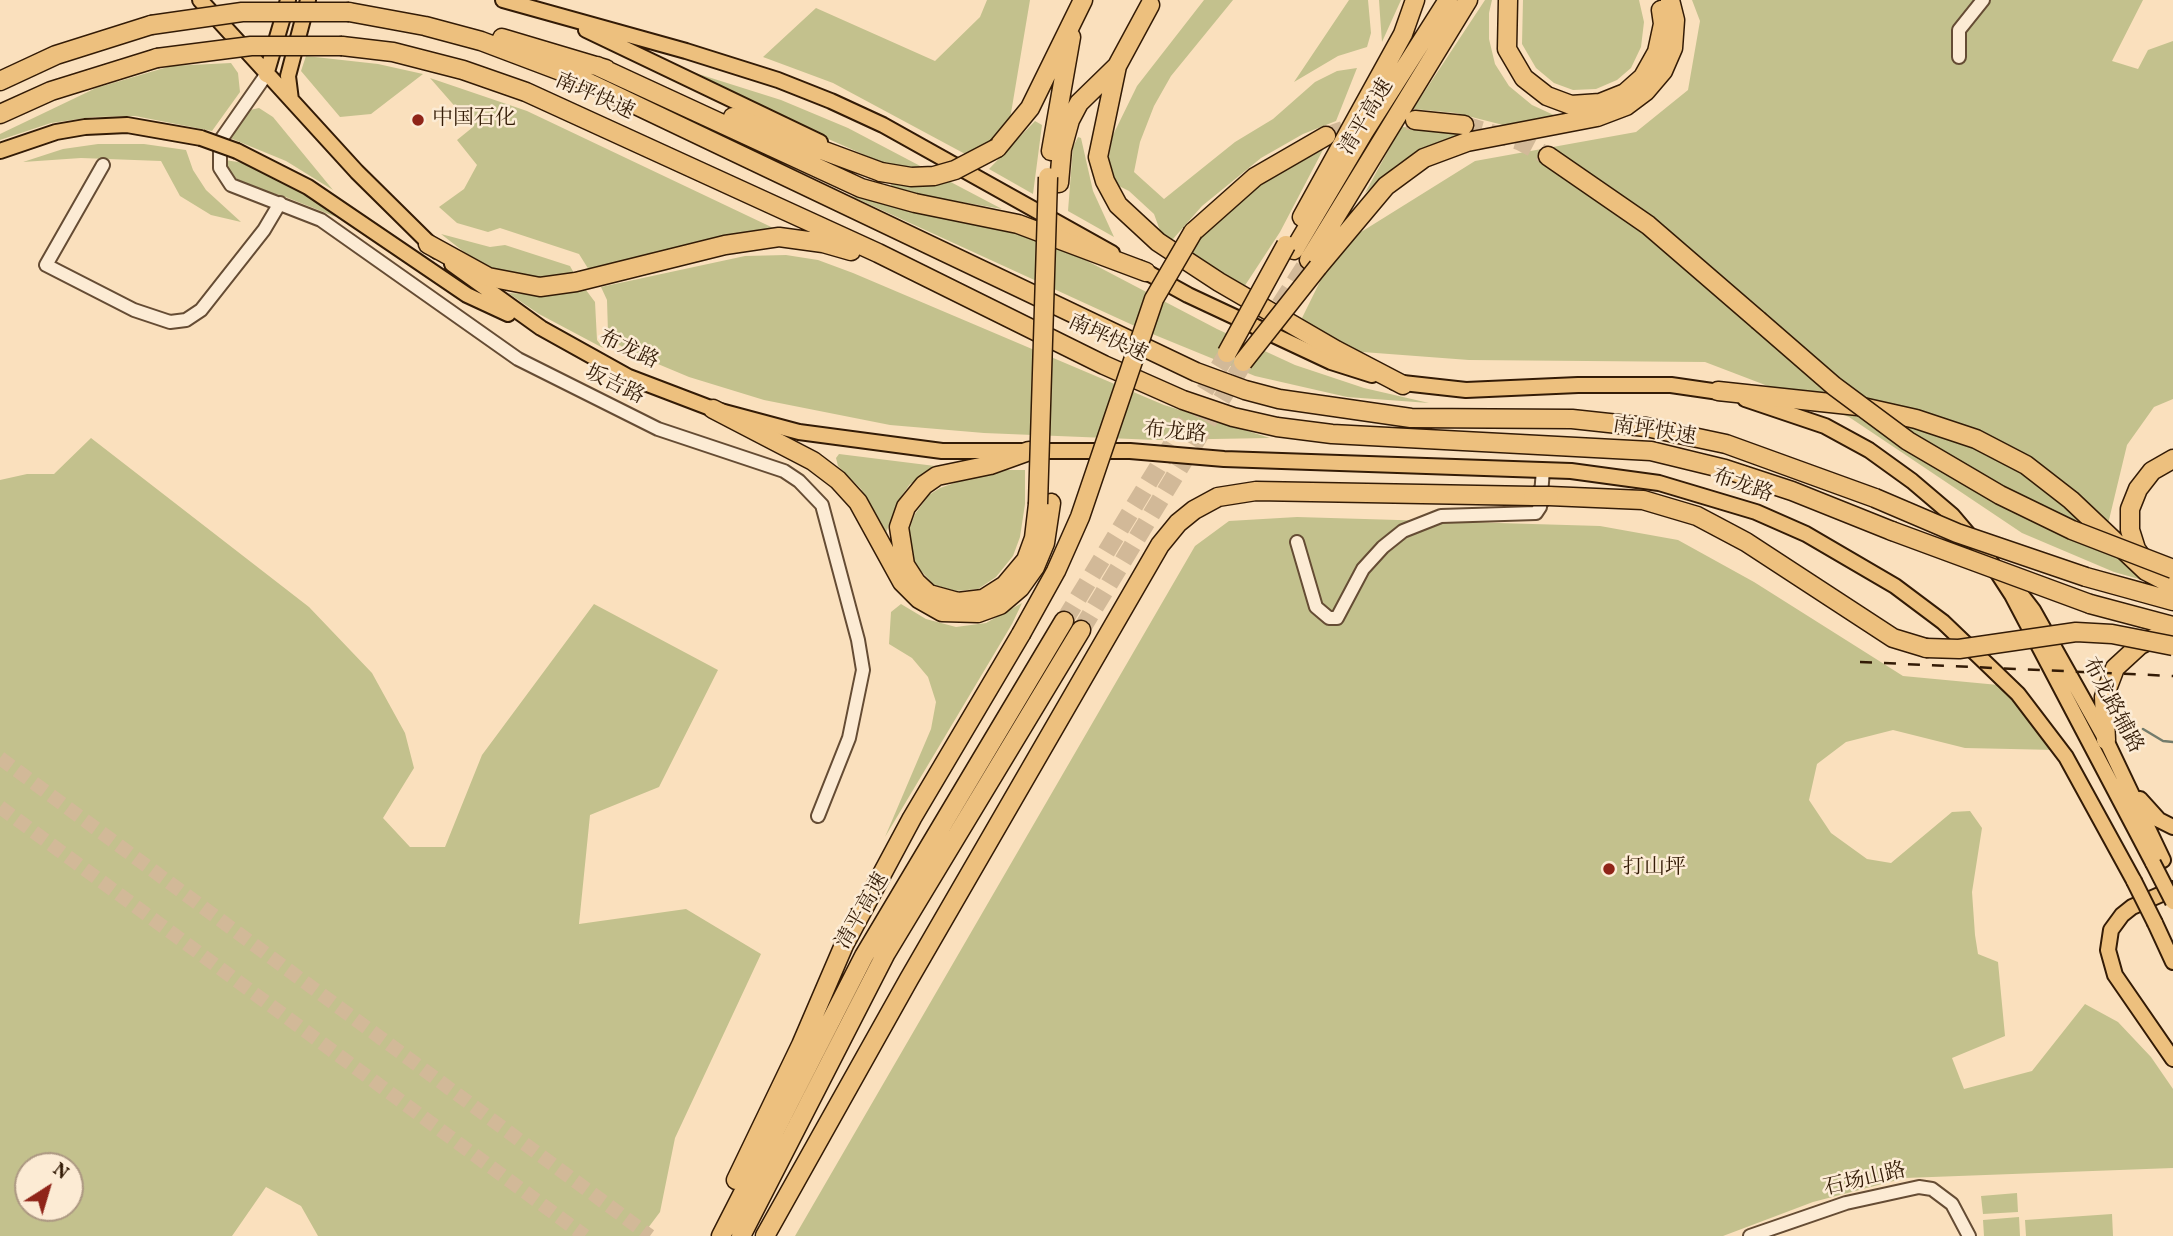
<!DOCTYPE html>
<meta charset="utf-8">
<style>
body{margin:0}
#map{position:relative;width:2173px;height:1236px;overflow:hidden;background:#fae0bd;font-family:Vollkorn,serif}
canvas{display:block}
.north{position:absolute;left:14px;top:1152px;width:70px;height:70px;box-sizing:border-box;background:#fcebd4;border:2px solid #ac9882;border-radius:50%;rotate:37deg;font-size:19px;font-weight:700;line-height:28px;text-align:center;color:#331b06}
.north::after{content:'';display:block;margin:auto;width:24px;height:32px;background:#8f2418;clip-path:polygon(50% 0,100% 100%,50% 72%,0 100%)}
</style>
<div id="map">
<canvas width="2173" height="1236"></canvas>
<div class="north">N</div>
</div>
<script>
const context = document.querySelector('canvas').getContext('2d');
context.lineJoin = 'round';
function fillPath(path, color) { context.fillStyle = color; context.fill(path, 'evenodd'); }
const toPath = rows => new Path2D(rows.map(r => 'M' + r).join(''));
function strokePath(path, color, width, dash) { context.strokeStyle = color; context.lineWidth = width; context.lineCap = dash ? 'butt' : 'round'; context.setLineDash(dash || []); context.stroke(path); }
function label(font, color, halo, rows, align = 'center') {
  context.font = font + ' Vollkorn,"Noto Serif SC",serif'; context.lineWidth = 5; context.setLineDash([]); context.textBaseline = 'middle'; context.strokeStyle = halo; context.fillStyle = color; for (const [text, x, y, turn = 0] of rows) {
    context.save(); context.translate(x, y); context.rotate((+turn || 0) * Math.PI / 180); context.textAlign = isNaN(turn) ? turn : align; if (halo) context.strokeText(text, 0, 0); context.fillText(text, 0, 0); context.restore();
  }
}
fillPath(toPath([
 [987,0,1030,0,1010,119,993,141,967,155,833,83,763,57,816,8,935,61,980,17],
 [1204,0,1233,0,1171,76,1154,106,1140,142,1134,172,1164,199,1235,142,1273,119,1315,82,1337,71,1357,68,1336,121,1303,134,1261,158,1202,206,1173,239,1167,239,1162,236,1154,214,1129,191,1115,184,1110,176,1109,156,1113,135,1137,86],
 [1349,0,1368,0,1371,33,1367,47,1338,56,1294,82],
 [1379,0,1401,0,1382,42,1380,15],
 [1485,0,1492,0,1489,13,1489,39,1495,64,1509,86,1532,105,1556,116,1503,125,1456,113,1413,109],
 [1523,0,1639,0,1644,22,1641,47,1631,68,1617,80,1596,89,1573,90,1554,83,1536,68,1522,44],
 [1692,0,2143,0,2112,61,2138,69,2148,50,2173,41,2173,399,2154,407,2127,445,2108,524,2153,583,2114,572,2022,533,1849,417,1705,362,1469,360,1336,350,1302,318,1337,247,1475,161,1636,132,1688,90,1700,21],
 [306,56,378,64,423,74,371,114,340,117,301,71],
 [231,63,238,73,240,92,212,131,135,116,93,117,51,123,0,140,0,134,96,88,171,66],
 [689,71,781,100,848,128,1002,209,891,190,892,167,760,109],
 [430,78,527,111,786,234,712,243,589,270,579,254,500,228,488,232,457,223,439,207,464,189,477,165,457,140,473,127],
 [259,108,273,117,333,190,286,161,230,138,250,110],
 [1035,121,1042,125,1033,194,989,169],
 [1401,127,1455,129,1460,135,1422,148,1397,165,1365,193],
 [1078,137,1081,138,1093,191,1114,237,1068,211,1073,147],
 [98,144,144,144,186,150,193,170,206,190,241,222,211,215,180,196,161,161,81,158,23,162,63,149],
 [1325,146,1280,232,1244,287,1189,251,1214,220,1266,178],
 [225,160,244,163,269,174,299,189,336,217,283,196,249,187,228,173],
 [851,196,1030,234,1070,252,1217,329,1295,365,1364,388,1429,403,1347,397,1255,376,1150,333],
 [441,234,490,247,505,245,570,266,575,275,546,279,493,269,468,255],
 [786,255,818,260,853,273,1164,405,1270,438,1156,440,984,433,890,425,764,400,689,377,634,354,616,343,608,333,607,300,601,287,745,256],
 [586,290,595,302,597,340,603,348,539,314,508,293,549,295],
 [91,438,309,607,372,673,405,733,414,768,383,818,410,847,445,847,482,755,594,604,718,670,659,787,590,815,579,924,686,909,761,954,675,1138,660,1212,642,1236,318,1236,301,1206,266,1187,232,1236,0,1236,0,480,27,474,54,474],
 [70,1166,70,1208,28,1208,28,1166],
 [839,454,943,467,910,484,898,501,886,533,861,489,838,466,836,458],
 [992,470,1025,470,1025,504,1020,537,1013,556,996,577,978,589,956,591,934,585,913,562,909,548,909,530,915,514,929,495,940,488],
 [1297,517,1600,526,1678,540,1754,582,1903,676,2009,686,2057,750,1965,748,1893,730,1846,742,1817,764,1809,800,1831,833,1867,859,1891,863,1952,812,1970,811,1982,828,1972,892,1975,935,1978,954,1998,962,2005,1036,1952,1058,1964,1089,2032,1071,2085,1004,2118,1022,2151,1057,2173,1089,2173,1168,1905,1178,1813,1202,1723,1236,795,1236,1195,546,1229,521],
 [1022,603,1012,624,885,837,931,729,936,702,928,677,912,658,889,644,891,612,901,604,926,619,956,627,986,623],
 [2017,1193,2018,1212,1983,1214,1981,1196],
 [2112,1214,2113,1236,2026,1236,2025,1220],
 [2019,1217,2020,1236,1984,1236,1983,1220]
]), '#c3c18d');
strokePath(toPath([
 [2143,729,2163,741,2173,742]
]), '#737c6c', 2.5);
strokePath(toPath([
 [0,758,650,1236],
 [0,807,585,1236]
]), '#d2b998', 14, [14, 7]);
strokePath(toPath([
 [1464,125,1519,141,1548,156],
 [1326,136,1352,127,1415,120],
 [1280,305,1309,260],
 [1064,621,1235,341],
 [1081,630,1252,349]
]), '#d2b998', 18, [18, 9]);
const minor = toPath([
 [1959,57,1959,30,1983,0],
 [266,75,220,141,220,168,231,185,321,220,518,359,658,429,784,471,799,481,822,505,858,640,863,670,849,738,818,816],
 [103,165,46,265,134,310,170,322,186,320,201,310,264,230,280,203],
 [1297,542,1316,607,1329,618,1337,618,1363,569,1383,547,1403,531,1441,516,1536,513,1540,507,1543,470],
 [1750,1236,1846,1203,1919,1187,1932,1189,1952,1204,1969,1236]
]);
const major = toPath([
 [200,0,357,172,437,251],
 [503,0,686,51,778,80,831,101,883,125,1112,253],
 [586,30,820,142],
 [266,75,288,0],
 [291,100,288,76,308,0],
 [0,151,56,132,85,127,127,125,201,138],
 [237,151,308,187,467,295,508,314],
 [452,264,541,328,629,377,713,409,799,432,942,451,1130,451,1224,459,1571,471,1659,483,1756,512,1806,534,1895,586,1943,622,1990,667,2018,694,2066,757,2134,881],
 [1139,268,1188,295,1331,362,1372,375],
 [1394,382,1466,390,1578,385,1671,385,1726,393],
 [1745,399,1825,426,1869,450,1912,481,1952,515,1986,555,2012,595,2153,863],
 [2016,588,2033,610,2106,740,2163,860],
 [2140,799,2159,820,2173,827],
 [2173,889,2132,907,2122,915,2111,930,2108,950,2115,975,2173,1059],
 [2155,923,2173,962]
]);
const highway = toPath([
 [1508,0,1507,49,1524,78,1547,96,1571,105,1600,103,1625,93,1643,77,1657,52,1663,24,1661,10],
 [349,12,425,26,481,41,579,78,1196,372,1245,390,1279,399,1411,418,1572,419,1646,427,1726,444,1875,498],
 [502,38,606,69],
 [342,46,393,52,463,70,526,92,878,253,1104,365,1183,400,1233,417,1277,427,1332,434,1651,451,1725,469,1792,491,1892,531],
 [597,66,861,188,915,203,1018,224,1146,272],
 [1117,66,1098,157,1105,181,1118,205,1158,242,1219,282,1336,350,1403,385],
 [0,81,56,55,151,25],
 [0,114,51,91,157,58],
 [733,117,881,172],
 [1415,120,1464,125],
 [997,148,1030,108,1083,0],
 [1051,151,1071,37],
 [1548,156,1648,225,1758,320],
 [1059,183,1062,149,1070,120,1079,103,1117,66,1150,5],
 [1302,217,1403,34,1415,0],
 [1193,232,1255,177,1326,136],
 [428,244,488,277,540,287,576,282,725,245,779,237,823,243,851,251],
 [1294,250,1364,132,1448,0],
 [1309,260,1468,0],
 [1318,267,1386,186,1424,158,1467,142,1597,117,1626,106,1646,91,1663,71,1673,48,1675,20,1670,0],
 [1718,391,1858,406,1916,419,1976,439,2026,465,2071,500,2146,571,2173,585],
 [713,409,813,461,838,480,858,502,902,582,919,599,942,612,978,613,1000,605,1020,588,1035,567,1045,543,1051,503],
 [1029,451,990,465,937,476,924,485,906,507,899,527,905,565,916,582,929,594,958,602,983,599,1005,585,1026,560,1034,538,1038,504],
 [1549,496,1643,500,1697,516,1746,542,1893,638,1926,648],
 [2146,563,2136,549,2130,530,2130,509,2138,489,2152,471,2173,459],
 [2086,577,2173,601],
 [2090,604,2173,626],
 [2106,740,2104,697,2115,668,2140,645,2160,635,2173,634],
 [736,1180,801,1045,844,945,912,818,1021,634],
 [721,1236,864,956,1064,621],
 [741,1236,886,953,1081,630],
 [765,1236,909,979,1160,545,1178,523,1194,510,1218,497,1256,491,1533,496]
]);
strokePath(minor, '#654c34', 16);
strokePath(major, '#331b06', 18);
strokePath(highway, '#331b06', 21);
strokePath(minor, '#fcebd4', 12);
strokePath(major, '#edc07e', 14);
strokePath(highway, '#edc07e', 18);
strokePath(toPath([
 [1860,662,2173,676]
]), '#331b06', 2.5, [12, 12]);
const majorBridge = toPath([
 [201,138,237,151],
 [2153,863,2173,902],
 [2134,881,2155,923]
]);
const highwayBridge = toPath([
 [151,25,242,12,349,12],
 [157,58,251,46,342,46],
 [881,172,911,177,934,176,955,170,997,148],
 [1758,320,1834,386,1908,441,2000,495,2072,530,2173,569],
 [1227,353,1286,245],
 [1243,362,1318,267],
 [1533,496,1549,496],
 [1875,498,1957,533,2086,577],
 [1038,504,1048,177],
 [1892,531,2090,604],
 [1021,634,1056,571,1080,517,1154,299,1193,232],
 [1926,648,1959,649,2076,632,2112,634,2173,646]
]);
strokePath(majorBridge, '#331b06', 18, []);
strokePath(highwayBridge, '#331b06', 21, []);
strokePath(majorBridge, '#edc07e', 14);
strokePath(highwayBridge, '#edc07e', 18);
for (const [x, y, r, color] of [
 [418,120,7,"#8f2418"],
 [1609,869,7,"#8f2418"]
]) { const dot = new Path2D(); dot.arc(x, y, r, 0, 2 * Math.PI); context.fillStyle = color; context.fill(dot); strokePath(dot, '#fcebd4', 2.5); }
label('21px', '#331b06', '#fcebd4', [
 ["南坪快速",594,98,24],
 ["清平高速",1368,118,-59],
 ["南坪快速",1107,340,25],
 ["布龙路",628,351,25],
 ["坂吉路",614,386,26],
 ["南坪快速",1654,433,9],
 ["布龙路",1175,434,5],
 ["布龙路",1742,487,19],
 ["布龙路辅路",2111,706,62],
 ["清平高速",864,912,-60],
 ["石场山路",1865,1181,-13]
]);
label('21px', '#331b06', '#fcebd4', [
 ["中国石化",432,120],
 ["打山坪",1623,869]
], 'left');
</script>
